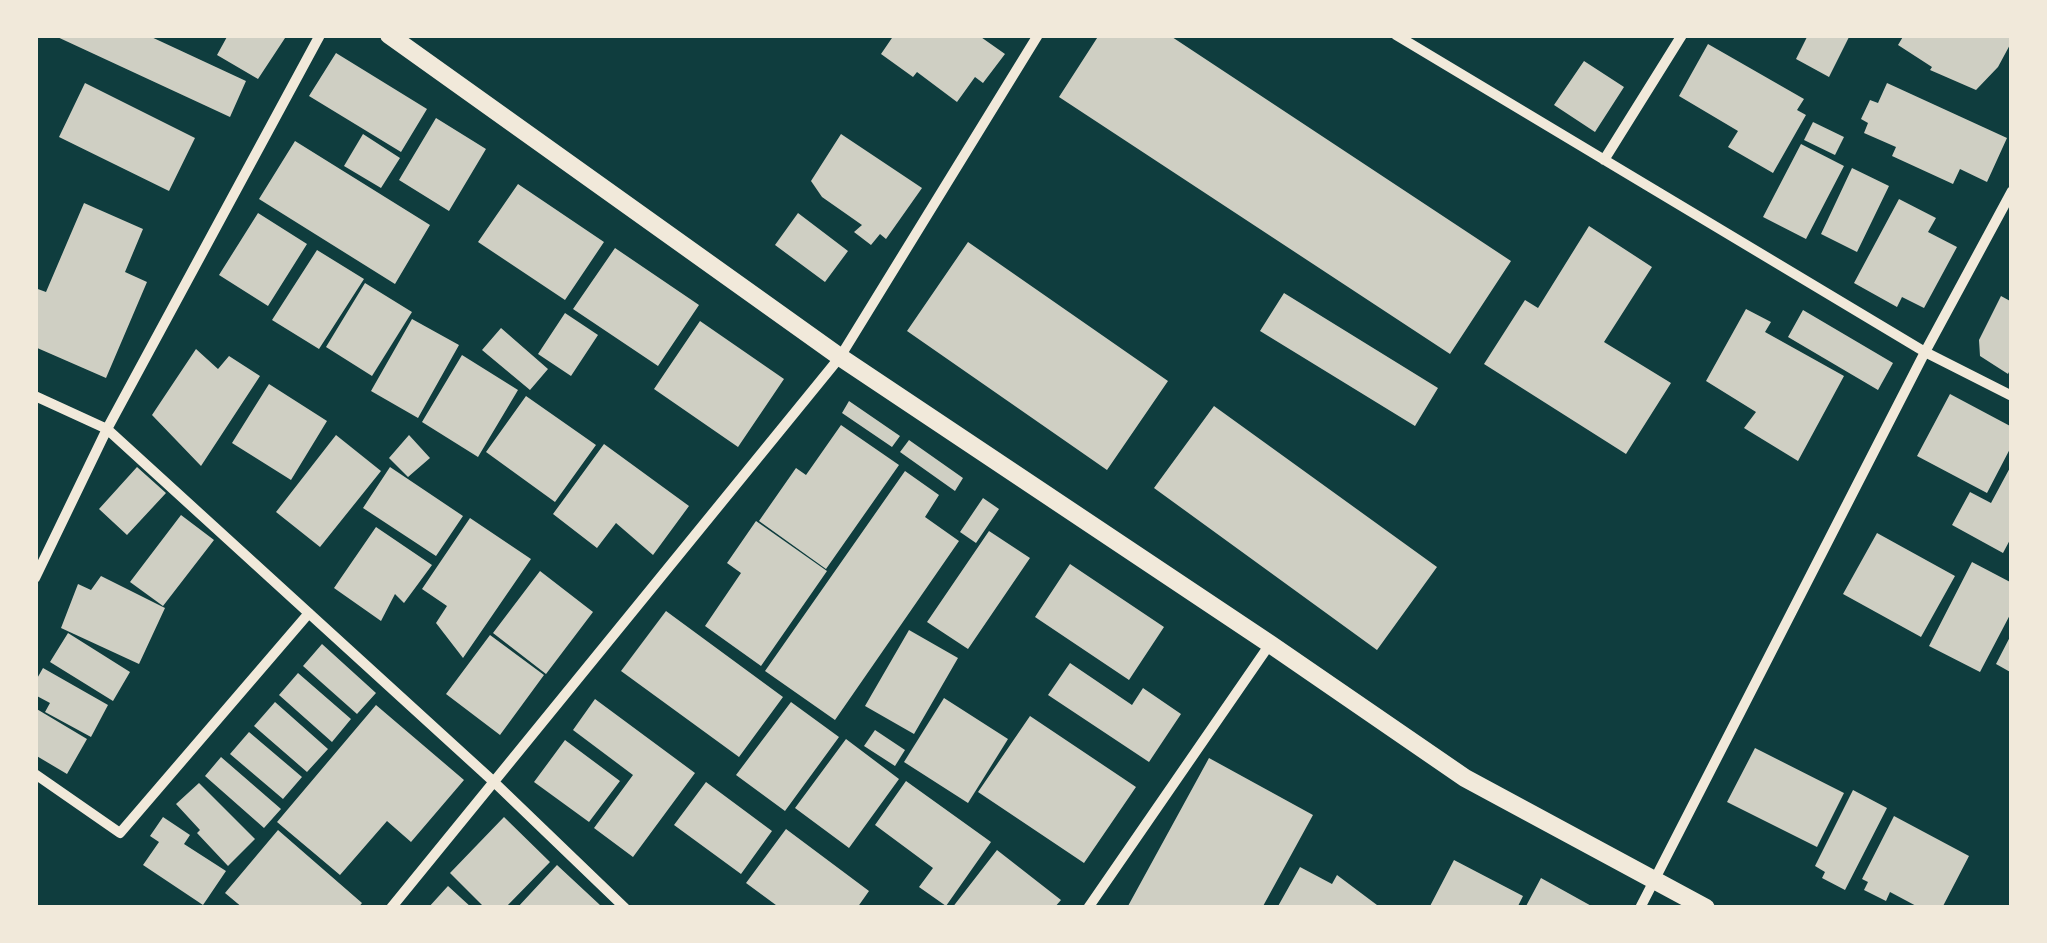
<!DOCTYPE html>
<html>
<head>
<meta charset="utf-8">
<style>
  body { margin:0 }
  #map { position:relative; width:2047px; height:943px; overflow:hidden; background:#0f3d3e; font-family:Signika,sans-serif }
  canvas { display:block }
  .frame { position:absolute; inset:0; border:38px solid #f1e9da; pointer-events:none }
</style>
</head>
<body>
<div id="map">
<canvas width="2047" height="943"></canvas>
<div class="frame"></div>
</div>
<script>
const context = document.querySelector('canvas').getContext('2d');
context.lineJoin = 'round';
function fillPath(path, color) {
  context.fillStyle = color;
  context.fill(path, 'evenodd');
}
function toPath(rows) {
  const path = new Path2D();
  for (const r of rows) {
    path.moveTo(r[0], r[1]);
    for (let i = 2; i < r.length; i += 2) path.lineTo(r[i], r[i + 1]);
  }
  return path;
}
function strokePath(path, color, width, dash) {
  context.strokeStyle = color;
  context.lineWidth = width;
  context.lineCap = dash ? 'butt' : 'round';
  context.setLineDash(dash || []);
  context.stroke(path);
}
fillPath(toPath([
  [53,35,147,35,246,81,230,117],
  [228,35,287,35,258,79,217,55],
  [894,35,978,35,1005,54,983,83,975,77,957,102,917,72,913,77,881,54],
  [1099,35,1169,35,1511,261,1450,354,1059,97],
  [1808,35,1850,35,1829,77,1796,59],
  [1904,35,2012,35,2012,41,1998,67,1976,90,1930,70,1932,67,1898,45],
  [1708,44,1804,99,1797,110,1806,115,1773,173,1728,147,1738,131,1679,96],
  [336,53,427,109,401,152,309,96],
  [1584,61,1624,87,1595,132,1554,105],
  [85,83,195,138,169,191,59,137],
  [1887,83,2007,138,1987,182,1960,169,1953,184,1892,156,1896,147,1864,133,1868,123,1861,119,1870,100,1878,103],
  [436,118,486,149,449,211,399,180],
  [1813,122,1844,137,1835,155,1804,140],
  [363,134,400,158,381,188,344,166],
  [841,134,922,188,886,239,880,234,871,245,854,232,862,225,822,197,811,181],
  [295,141,430,225,395,284,259,199],
  [1801,144,1844,166,1806,239,1763,217],
  [1852,168,1889,186,1857,252,1821,234],
  [518,184,604,242,565,300,478,242],
  [1899,199,1936,218,1928,232,1957,247,1924,308,1902,297,1897,307,1854,283],
  [84,203,143,229,125,272,147,282,106,378,35,347,35,288,46,292],
  [258,213,307,244,268,306,219,275],
  [798,213,848,251,825,282,775,245],
  [1589,226,1652,267,1604,342,1671,383,1626,454,1484,364,1525,300,1538,308],
  [968,242,1168,381,1107,470,907,331],
  [615,248,699,305,658,366,573,309],
  [317,250,364,279,319,349,272,320],
  [365,283,412,312,372,376,326,347],
  [1284,293,1438,388,1415,426,1260,331],
  [2001,296,2012,302,2012,366,2008,374,1980,356,1979,340],
  [1746,309,1771,322,1765,332,1844,376,1798,461,1744,428,1756,412,1706,381],
  [1803,310,1893,363,1878,390,1788,337],
  [565,313,598,335,571,376,538,354],
  [412,319,459,345,418,418,371,391],
  [700,321,784,379,738,447,654,389],
  [501,328,548,369,530,390,482,350],
  [196,349,218,369,229,356,260,376,201,466,152,415],
  [462,355,518,390,478,457,422,422],
  [269,384,327,421,291,480,232,443],
  [1950,394,2012,427,2012,445,1987,493,1917,456],
  [526,396,596,445,555,502,486,452],
  [849,401,900,436,892,447,842,413],
  [1214,406,1437,567,1377,650,1154,488],
  [841,425,899,465,826,569,759,521,796,468,806,475],
  [336,435,381,471,320,547,276,512],
  [409,435,430,458,408,477,389,458],
  [909,440,963,478,955,491,900,452],
  [604,444,689,506,653,555,616,523,597,548,553,514],
  [2012,464,2012,536,2003,553,1952,525,1970,492,1991,503],
  [137,467,166,493,127,535,99,509],
  [390,467,463,516,436,556,363,508],
  [905,471,939,495,925,517,959,541,835,720,765,671],
  [983,498,999,509,976,543,960,532],
  [181,515,214,540,163,606,130,582],
  [470,518,531,559,463,658,436,623,447,606,422,589],
  [756,521,827,571,761,666,705,626,741,573,727,563],
  [376,527,432,565,404,603,395,594,381,621,334,588],
  [989,531,1030,558,968,649,927,622],
  [1877,533,1955,576,1921,637,1843,594],
  [1972,562,2012,583,2012,611,1980,672,1929,646],
  [1070,564,1164,627,1129,680,1035,617],
  [540,571,593,612,546,674,493,633],
  [101,576,165,608,139,664,61,628,78,584,91,590],
  [666,611,783,697,739,757,621,671],
  [909,630,958,658,914,734,865,706],
  [68,633,130,672,113,701,50,662],
  [2012,633,2012,673,1996,664],
  [490,635,544,675,500,735,446,694],
  [322,644,376,693,357,714,303,666],
  [1070,663,1132,705,1143,688,1181,714,1149,762,1048,695],
  [43,668,108,705,91,737,45,712,50,703,35,695,35,682],
  [298,673,351,719,332,742,279,695],
  [944,698,1008,739,968,803,904,762],
  [595,699,695,773,633,857,594,828,633,775,573,730],
  [275,702,328,749,307,772,254,726],
  [791,702,839,737,785,811,736,775],
  [376,705,464,780,411,842,387,821,340,875,277,822],
  [35,708,87,739,67,774,35,755],
  [1030,716,1136,787,1084,863,978,792],
  [875,730,905,750,895,766,864,746],
  [249,732,302,777,283,799,230,754],
  [846,739,899,779,849,848,795,808],
  [565,740,620,781,589,822,534,782],
  [1755,748,1844,793,1817,847,1727,802],
  [221,757,281,809,264,828,205,776],
  [1209,758,1313,815,1262,908,1131,908,1128,906],
  [906,781,991,842,946,906,919,887,933,868,875,825],
  [706,782,772,831,741,874,674,825],
  [199,783,255,839,228,866,197,833,200,830,176,804],
  [1853,790,1887,808,1845,890,1822,878,1825,872,1815,866],
  [1894,816,1969,856,1942,908,1920,908,1890,892,1886,901,1864,890,1868,882,1862,879],
  [163,817,190,835,184,844,226,871,203,905,143,865,159,842,150,836],
  [504,817,550,862,505,908,485,908,450,873],
  [786,829,869,891,857,908,780,908,746,883],
  [278,830,362,903,358,908,243,908,225,893],
  [997,850,1061,900,1054,908,952,908],
  [1454,860,1523,896,1517,908,1429,908],
  [557,865,600,905,597,908,517,908],
  [1300,867,1332,884,1337,875,1381,908,1277,908],
  [1541,878,1595,908,1525,908],
  [448,886,472,908,428,908]
]), '#cfcfc3');
strokePath(toPath([
  [1396,35,1925,352,2012,396],
  [1604,160,1682,35],
  [35,396,107,429,494,782,625,908],
  [35,578,107,429,320,35],
  [35,774,120,833,309,613],
  [391,908,840,357,1038,35],
  [1088,908,1270,644],
  [1640,908,1925,352,2012,191]
]), '#f1e9da', 10);
strokePath(toPath([
  [389,35,840,357,1270,644,1465,778,1706,908]
]), '#f1e9da', 18);
</script>
</body>
</html>
